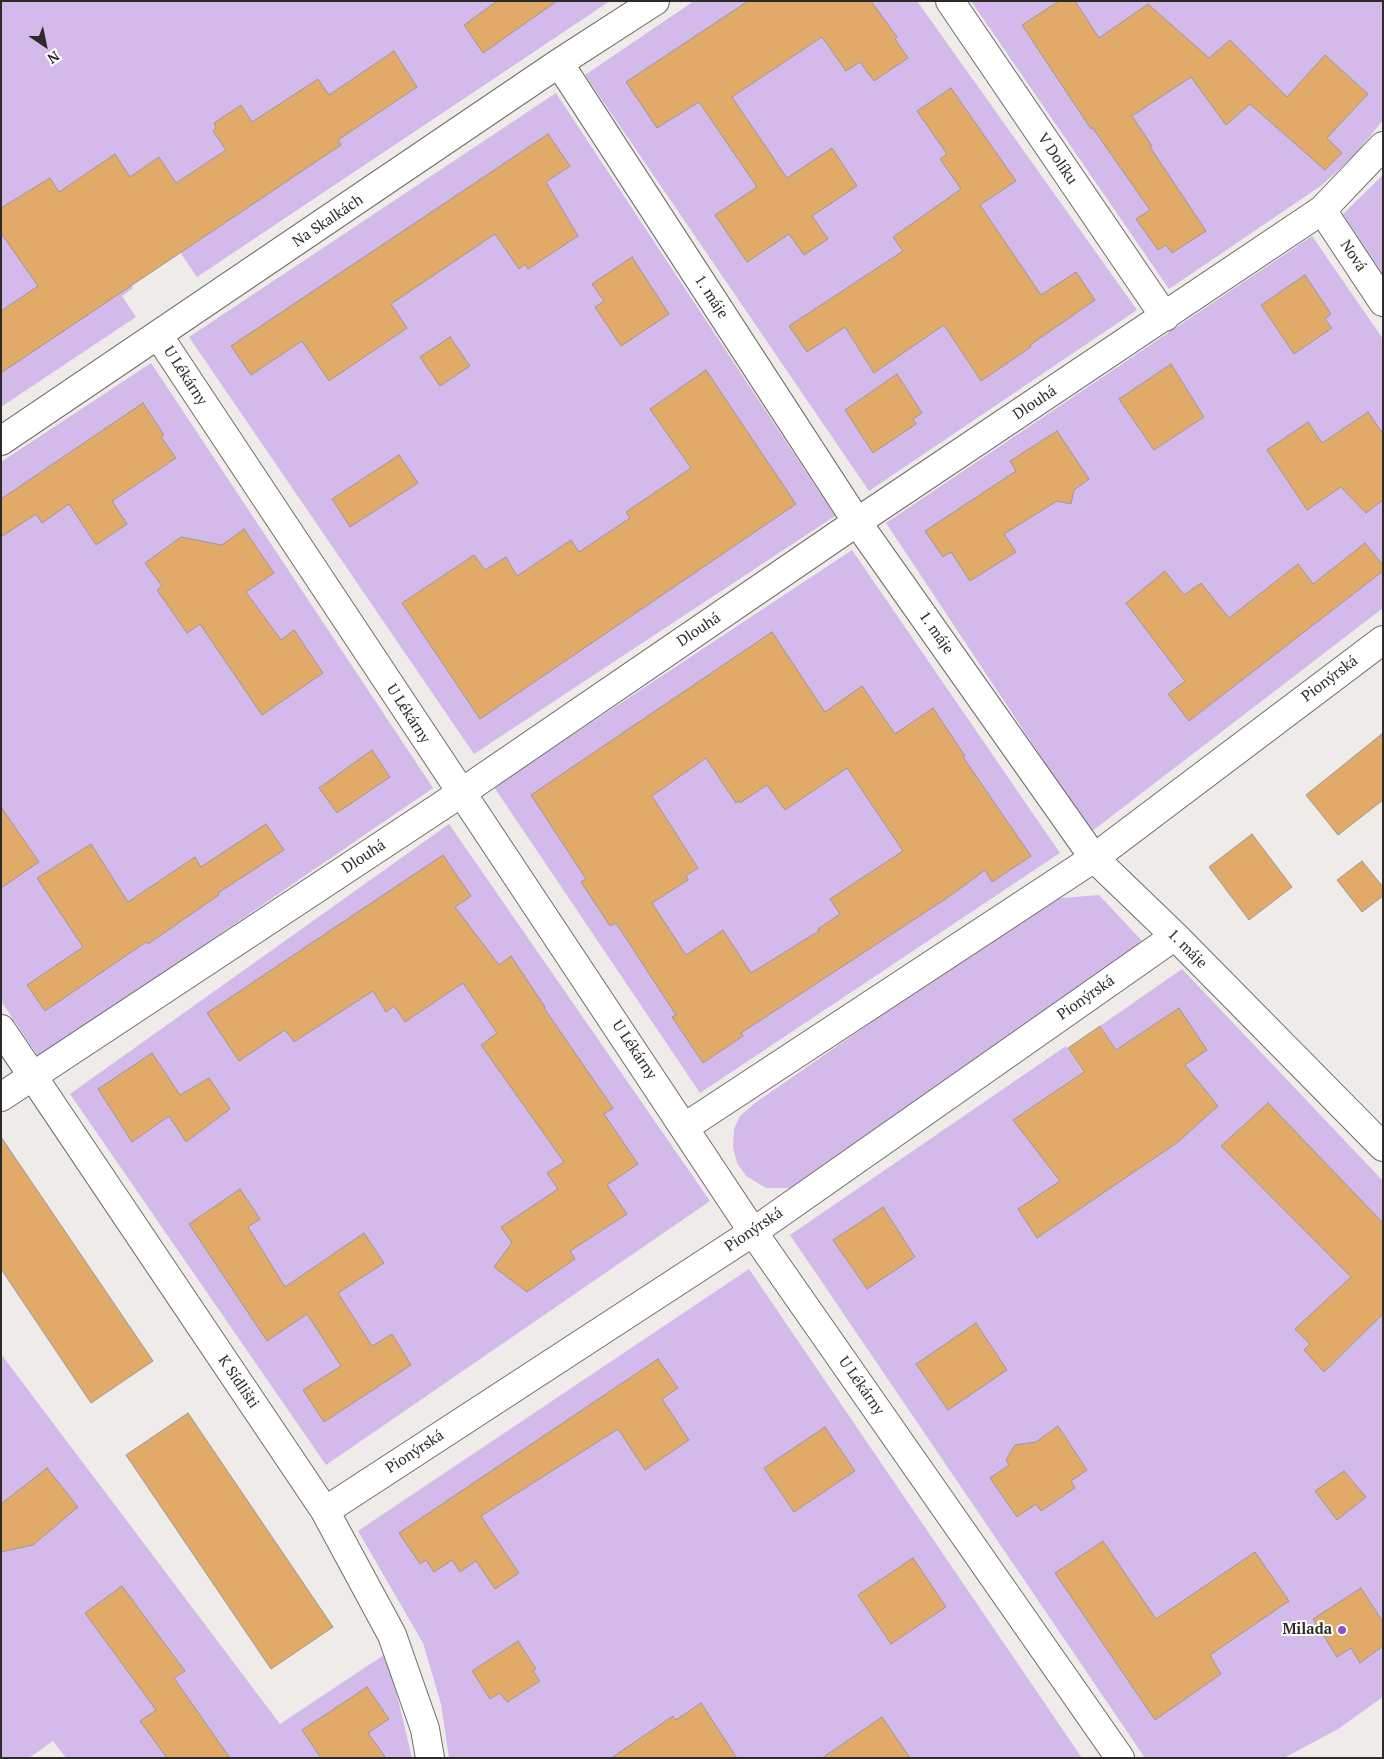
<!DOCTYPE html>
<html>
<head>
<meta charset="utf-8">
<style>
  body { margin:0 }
  #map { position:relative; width:1384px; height:1759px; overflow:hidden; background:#eeebe8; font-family:"PT Serif",serif }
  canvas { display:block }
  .frame { position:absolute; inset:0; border:2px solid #2c2b29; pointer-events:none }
  .north { position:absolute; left:20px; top:20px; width:50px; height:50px; -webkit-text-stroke:4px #fff; paint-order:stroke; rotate:146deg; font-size:14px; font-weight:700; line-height:20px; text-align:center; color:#2c2b29 }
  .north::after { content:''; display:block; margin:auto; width:18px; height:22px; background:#2c2b29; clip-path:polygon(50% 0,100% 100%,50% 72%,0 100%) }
</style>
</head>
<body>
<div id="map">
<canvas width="1384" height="1759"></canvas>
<div class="frame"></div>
<div class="north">N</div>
</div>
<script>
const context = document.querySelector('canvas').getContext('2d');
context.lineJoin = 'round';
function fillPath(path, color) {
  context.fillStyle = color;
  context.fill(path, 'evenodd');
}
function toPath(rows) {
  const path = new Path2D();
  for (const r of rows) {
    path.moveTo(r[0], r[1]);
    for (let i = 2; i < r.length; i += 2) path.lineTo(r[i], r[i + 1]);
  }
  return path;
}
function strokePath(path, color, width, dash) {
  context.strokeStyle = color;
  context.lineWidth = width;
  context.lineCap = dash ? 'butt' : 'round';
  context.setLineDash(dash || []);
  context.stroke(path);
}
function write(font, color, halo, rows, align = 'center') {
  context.font = font + ' "PT Serif",serif';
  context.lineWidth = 4;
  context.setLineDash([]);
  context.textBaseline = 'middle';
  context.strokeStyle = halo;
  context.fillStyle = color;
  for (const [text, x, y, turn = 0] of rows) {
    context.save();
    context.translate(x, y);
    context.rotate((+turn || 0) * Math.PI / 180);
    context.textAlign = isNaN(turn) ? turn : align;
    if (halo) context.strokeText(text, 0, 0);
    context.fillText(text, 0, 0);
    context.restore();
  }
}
fillPath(toPath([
  [1,1,610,1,197,277,114,156,108,252,133,288,122,296,136,317,1,407],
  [694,1,917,1,1137,310,869,491,585,75],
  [971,1,1383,1,1383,120,1355,155,1322,185,1169,289],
  [556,93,835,516,474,754,189,337],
  [1383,175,1383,274,1343,214],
  [1312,236,1383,339,1383,608,1091,832,886,523],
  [151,363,433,788,39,1058,1,1001,1,462],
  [852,550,1060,853,700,1093,494,787],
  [449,824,710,1201,326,1465,70,1094],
  [1099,895,1144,943,799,1188,766,1188,746,1176,737,1163,733,1147,734,1129,740,1116,755,1103,1049,899],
  [1182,969,1383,1181,1383,1697,1338,1729,1284,1758,1145,1758,790,1235,1066,1046,1099,1097,1131,1072,1100,1026],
  [749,1269,1082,1758,449,1758,441,1704,423,1643,358,1531],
  [1,1354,280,1724,387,1653,412,1758,66,1758,53,1741,29,1758,1,1758]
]), '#d4baeb');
const building = toPath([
  [497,1,557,1,483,53,464,25,497,1],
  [748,1,871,1,897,37,895,39,908,58,874,81,860,62,846,71,822,37,732,97,787,178,832,148,857,186,812,216,828,239,804,255,789,234,747,262,715,215,757,187,699,102,657,128,626,82,748,1],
  [1059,1,1075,1,1099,38,1148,4,1209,58,1230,40,1287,97,1325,55,1368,94,1327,138,1342,153,1325,170,1250,104,1226,125,1191,77,1132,116,1152,146,1150,147,1206,231,1172,253,1166,245,1158,250,1136,219,1150,210,1092,127,1091,129,1022,25,1059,1],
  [394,51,417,87,338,140,341,145,1,373,1,311,38,286,1,233,1,208,50,178,59,192,115,154,130,177,159,157,176,183,226,150,213,131,216,128,214,123,241,105,252,122,318,79,329,95,394,51],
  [951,88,1016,181,980,205,1041,295,1076,272,1095,300,1030,345,1031,347,981,381,944,325,874,373,845,327,807,352,789,326,903,251,893,237,961,189,940,159,947,154,917,111,951,88],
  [548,134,570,166,546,182,578,236,528,269,525,264,519,269,495,234,391,304,407,328,329,381,302,341,251,375,231,346,548,134],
  [632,257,669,314,621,346,595,307,604,301,592,284,632,257],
  [1305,275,1331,314,1325,319,1332,328,1294,354,1261,305,1305,275],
  [450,337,470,366,440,386,420,357,450,337],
  [1171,364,1204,417,1154,450,1119,399,1171,364],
  [706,370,796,504,480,719,402,603,474,555,485,570,506,557,517,576,571,540,579,552,630,518,626,512,691,468,650,409,706,370],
  [897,374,922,413,913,419,916,424,873,453,845,410,897,374],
  [143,403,164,435,161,437,176,458,112,501,127,524,96,545,69,504,42,523,36,514,1,537,1,499,143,403],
  [1368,412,1383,434,1383,500,1366,513,1341,487,1307,510,1267,450,1308,422,1322,443,1368,412],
  [1057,431,1089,479,1074,490,1071,504,1057,501,1004,534,1016,552,970,581,951,552,943,557,925,531,1016,471,1010,461,1057,431],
  [399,455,418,483,350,527,332,499,399,455],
  [244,529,274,573,246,592,281,640,294,630,323,673,262,715,200,624,187,633,157,590,162,586,145,563,181,537,222,545,244,529],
  [1365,543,1383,565,1383,571,1189,721,1168,694,1185,681,1126,603,1165,571,1184,595,1201,583,1229,618,1298,564,1313,584,1365,543],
  [772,632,825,712,862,686,895,734,933,708,965,756,963,757,1031,856,992,882,985,870,950,896,741,1033,743,1036,703,1063,672,1017,676,1015,616,923,610,926,581,882,586,879,531,795,772,632],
  [706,758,736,803,739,801,740,803,767,785,785,810,847,768,903,851,830,899,840,914,818,929,819,931,751,973,723,930,686,955,652,903,688,880,686,876,698,868,652,796,706,758],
  [1383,733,1383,800,1338,835,1306,795,1383,733],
  [372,750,390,777,337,813,319,788,372,750],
  [1,807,39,862,1,888,1,807],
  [266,824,284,850,218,893,219,895,148,944,146,942,45,1011,27,985,83,947,37,878,91,844,128,902,195,857,201,867,266,824],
  [1252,834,1292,887,1249,920,1209,867,1252,834],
  [443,855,471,896,455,907,499,965,511,956,545,1007,544,1008,613,1108,604,1114,638,1164,607,1185,627,1214,570,1251,575,1259,527,1292,494,1267,512,1243,501,1227,558,1189,547,1173,564,1162,481,1045,497,1033,463,983,405,1022,394,1006,386,1012,373,991,294,1042,285,1030,239,1061,207,1013,443,855],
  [1362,861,1383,887,1383,896,1362,912,1337,880,1362,861],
  [1179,1008,1207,1050,1185,1065,1218,1106,1178,1142,1037,1238,1018,1209,1060,1181,1013,1120,1084,1072,1068,1048,1100,1026,1116,1050,1179,1008],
  [152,1053,180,1095,209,1078,230,1109,186,1142,169,1116,132,1142,98,1089,152,1053],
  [1268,1103,1383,1223,1383,1314,1324,1372,1304,1350,1310,1344,1295,1329,1351,1277,1221,1146,1268,1103],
  [1,1137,153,1361,91,1403,1,1269,1,1137],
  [240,1189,260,1219,248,1227,285,1287,364,1233,384,1263,338,1293,372,1346,392,1334,411,1365,324,1422,303,1390,341,1366,307,1314,267,1341,189,1224,240,1189],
  [883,1207,915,1257,867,1289,833,1240,883,1207],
  [976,1323,1007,1370,948,1410,916,1364,976,1323],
  [658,1359,678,1388,662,1399,689,1440,645,1470,618,1429,481,1516,519,1573,495,1589,476,1561,460,1572,452,1560,434,1572,426,1560,420,1564,399,1533,658,1359],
  [188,1413,333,1627,271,1669,126,1455,188,1413],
  [1058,1426,1087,1470,1071,1481,1075,1488,1041,1511,1036,1504,1017,1517,990,1478,1009,1465,1006,1460,1015,1445,1036,1442,1058,1426],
  [825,1427,855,1471,794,1512,764,1468,825,1427],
  [47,1468,78,1507,33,1545,1,1552,1,1504,47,1468],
  [1344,1471,1366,1497,1337,1520,1315,1491,1344,1471],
  [1103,1541,1156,1619,1255,1552,1289,1601,1210,1655,1221,1674,1155,1720,1055,1573,1103,1541],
  [913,1558,946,1607,891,1644,858,1595,913,1558],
  [122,1586,185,1671,174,1678,230,1758,167,1758,140,1721,156,1710,85,1613,122,1586],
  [1361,1588,1383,1622,1383,1646,1360,1663,1351,1648,1337,1657,1313,1619,1361,1588],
  [518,1641,536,1669,533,1671,540,1681,507,1702,500,1693,490,1699,472,1671,518,1641],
  [367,1687,389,1719,368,1733,386,1758,321,1758,302,1730,367,1687],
  [701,1703,737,1758,611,1758,673,1716,676,1720,701,1703],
  [882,1717,910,1758,822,1758,882,1717]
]);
fillPath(building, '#e1aa68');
strokePath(building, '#9c9997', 1);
const street = toPath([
  [950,1,1165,317],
  [559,63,857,522,1094,858,1175,936,1383,1147],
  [1322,210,1383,302],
  [158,335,753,1232,1120,1758],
  [1,441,559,63,655,1],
  [1,1029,325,1511,392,1635,425,1729,430,1758],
  [1,1097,461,793,857,522,1322,210,1383,146],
  [685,1127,1094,858,1383,640],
  [325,1511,753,1232,1175,936]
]);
strokePath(street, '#6f6d6a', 30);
strokePath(street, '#fff', 28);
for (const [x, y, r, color] of [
  [1342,1630,5,"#924fc3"]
]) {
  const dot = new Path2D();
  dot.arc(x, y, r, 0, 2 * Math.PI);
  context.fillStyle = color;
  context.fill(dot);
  strokePath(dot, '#fff', 2);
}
write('15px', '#2c2b29', '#fff', [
  ["V Dolíku",1057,159,56],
  ["Na Skalkách",328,221,-34],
  ["Nová",1353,256,56],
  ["1. máje",711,297,57],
  ["U Lékárny",185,376,57],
  ["Dlouhá",1035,403,-34],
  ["Dlouhá",699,630,-34],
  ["1. máje",936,633,55],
  ["Pionýrská",1330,679,-37],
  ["U Lékárny",408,714,57],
  ["Dlouhá",364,857,-33],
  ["1. máje",1187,949,45],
  ["Pionýrská",1086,998,-35],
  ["U Lékárny",634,1050,56],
  ["Pionýrská",754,1230,-34],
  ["K Sídlišti",238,1382,56],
  ["U Lékárny",861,1386,55],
  ["Pionýrská",415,1452,-33]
]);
write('bold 15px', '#2c2b29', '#fff', [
  ["Milada",1332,1630]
], 'right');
</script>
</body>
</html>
